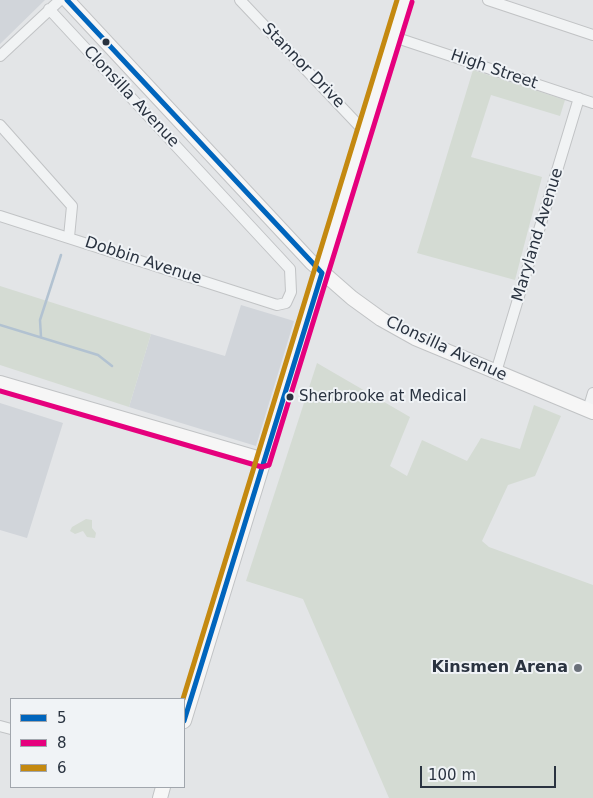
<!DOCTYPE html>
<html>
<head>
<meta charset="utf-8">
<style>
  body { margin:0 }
  #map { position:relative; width:593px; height:798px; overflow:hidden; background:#e3e5e7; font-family:"DejaVu Sans",sans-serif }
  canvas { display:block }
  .legend { position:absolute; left:10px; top:698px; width:175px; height:90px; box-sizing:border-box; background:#f0f3f6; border:1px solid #a1a6ad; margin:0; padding:6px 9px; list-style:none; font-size:15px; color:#2a3340 }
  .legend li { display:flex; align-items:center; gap:10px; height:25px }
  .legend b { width:25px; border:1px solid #a1a6ad }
  .scale { position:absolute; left:420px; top:766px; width:136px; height:22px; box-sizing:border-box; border:2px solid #2a3340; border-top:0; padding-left:6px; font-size:15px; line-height:18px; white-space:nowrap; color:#2a3340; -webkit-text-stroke:4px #f0f3f6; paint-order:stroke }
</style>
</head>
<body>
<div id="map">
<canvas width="593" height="798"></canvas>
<ul class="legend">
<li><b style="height:6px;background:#0065bd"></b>5</li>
<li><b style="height:6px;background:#e5007d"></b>8</li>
<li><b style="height:6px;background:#c48910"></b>6</li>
</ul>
<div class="scale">100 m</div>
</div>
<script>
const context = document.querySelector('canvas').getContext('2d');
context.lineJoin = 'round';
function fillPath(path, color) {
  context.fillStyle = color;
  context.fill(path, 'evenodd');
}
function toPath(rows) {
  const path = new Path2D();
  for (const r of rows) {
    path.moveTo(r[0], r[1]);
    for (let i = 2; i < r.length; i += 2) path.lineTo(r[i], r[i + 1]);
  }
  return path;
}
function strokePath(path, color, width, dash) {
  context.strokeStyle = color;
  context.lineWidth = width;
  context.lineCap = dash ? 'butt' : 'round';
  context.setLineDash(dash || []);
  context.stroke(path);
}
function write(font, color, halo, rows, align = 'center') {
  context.font = font + ' "DejaVu Sans",sans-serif';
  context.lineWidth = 4;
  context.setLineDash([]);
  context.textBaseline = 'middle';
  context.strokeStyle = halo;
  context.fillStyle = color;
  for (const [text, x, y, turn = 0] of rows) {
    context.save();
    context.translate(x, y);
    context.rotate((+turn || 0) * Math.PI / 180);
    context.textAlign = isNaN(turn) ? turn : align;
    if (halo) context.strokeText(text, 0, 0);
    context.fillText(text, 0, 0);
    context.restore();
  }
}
fillPath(toPath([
  [0,0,45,0,0,44],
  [241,305,294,321,256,446,129,407,151,334,225,356],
  [0,403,63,423,27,538,0,530]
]), '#d1d5da');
fillPath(toPath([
  [473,70,565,100,560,116,491,95,471,157,542,177,515,280,417,253],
  [0,286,151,334,129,407,0,365],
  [317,363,410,417,390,466,407,476,422,440,467,461,481,438,520,449,534,405,561,416,535,476,508,485,482,541,489,547,593,585,593,798,389,798,303,599,246,581],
  [86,519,92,520,92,528,96,533,95,538,87,537,83,531,75,534,70,531,72,527]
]), '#d4dbd3');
strokePath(toPath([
  [0,325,98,355,112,366],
  [41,337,40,320,61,255]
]), '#b2c2d1', 2.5);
const minor = toPath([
  [240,0,365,132],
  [488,0,593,35],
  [394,37,593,103],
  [0,56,60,0],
  [0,125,72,206,69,237],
  [0,216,277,305,286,303,291,292,290,269,49,9],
  [496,372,579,98],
  [588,410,593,393],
  [0,726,11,729]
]);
const secondary = toPath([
  [67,0,312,263,352,298,381,319,415,338,593,412],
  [0,383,264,460],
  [184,721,405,0],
  [160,798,163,787]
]);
strokePath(minor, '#c1c3c5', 12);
strokePath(secondary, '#c1c3c5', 16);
strokePath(minor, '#f1f3f4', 10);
strokePath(secondary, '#f6f6f6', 14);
strokePath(toPath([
  [67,0,322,273,184,721]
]), '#0065bd', 5);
strokePath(toPath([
  [0,391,262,467,269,465,412,2]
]), '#e5007d', 5);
strokePath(toPath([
  [183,699,397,0]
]), '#c48910', 5);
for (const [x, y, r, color] of [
  [106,42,4.5,"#2a3340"],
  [290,397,4.5,"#2a3340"],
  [578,668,5,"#6b717a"]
]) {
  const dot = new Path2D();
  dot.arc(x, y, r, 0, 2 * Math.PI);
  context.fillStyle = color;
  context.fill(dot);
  strokePath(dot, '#f0f3f6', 2);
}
write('15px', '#2a3340', '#f0f3f6', [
  ["Sherbrooke at Medical",299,397]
], 'left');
write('16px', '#2a3340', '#f0f3f6', [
  ["Stannor Drive",303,66,46],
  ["High Street",494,70,19],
  ["Clonsilla Avenue",131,97,47],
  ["Maryland Avenue",538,235,-73],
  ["Dobbin Avenue",143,261,18],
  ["Clonsilla Avenue",446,349,25]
]);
write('bold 16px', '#2a3340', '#f0f3f6', [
  ["Kinsmen Arena",568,668]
], 'right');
</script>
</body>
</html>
